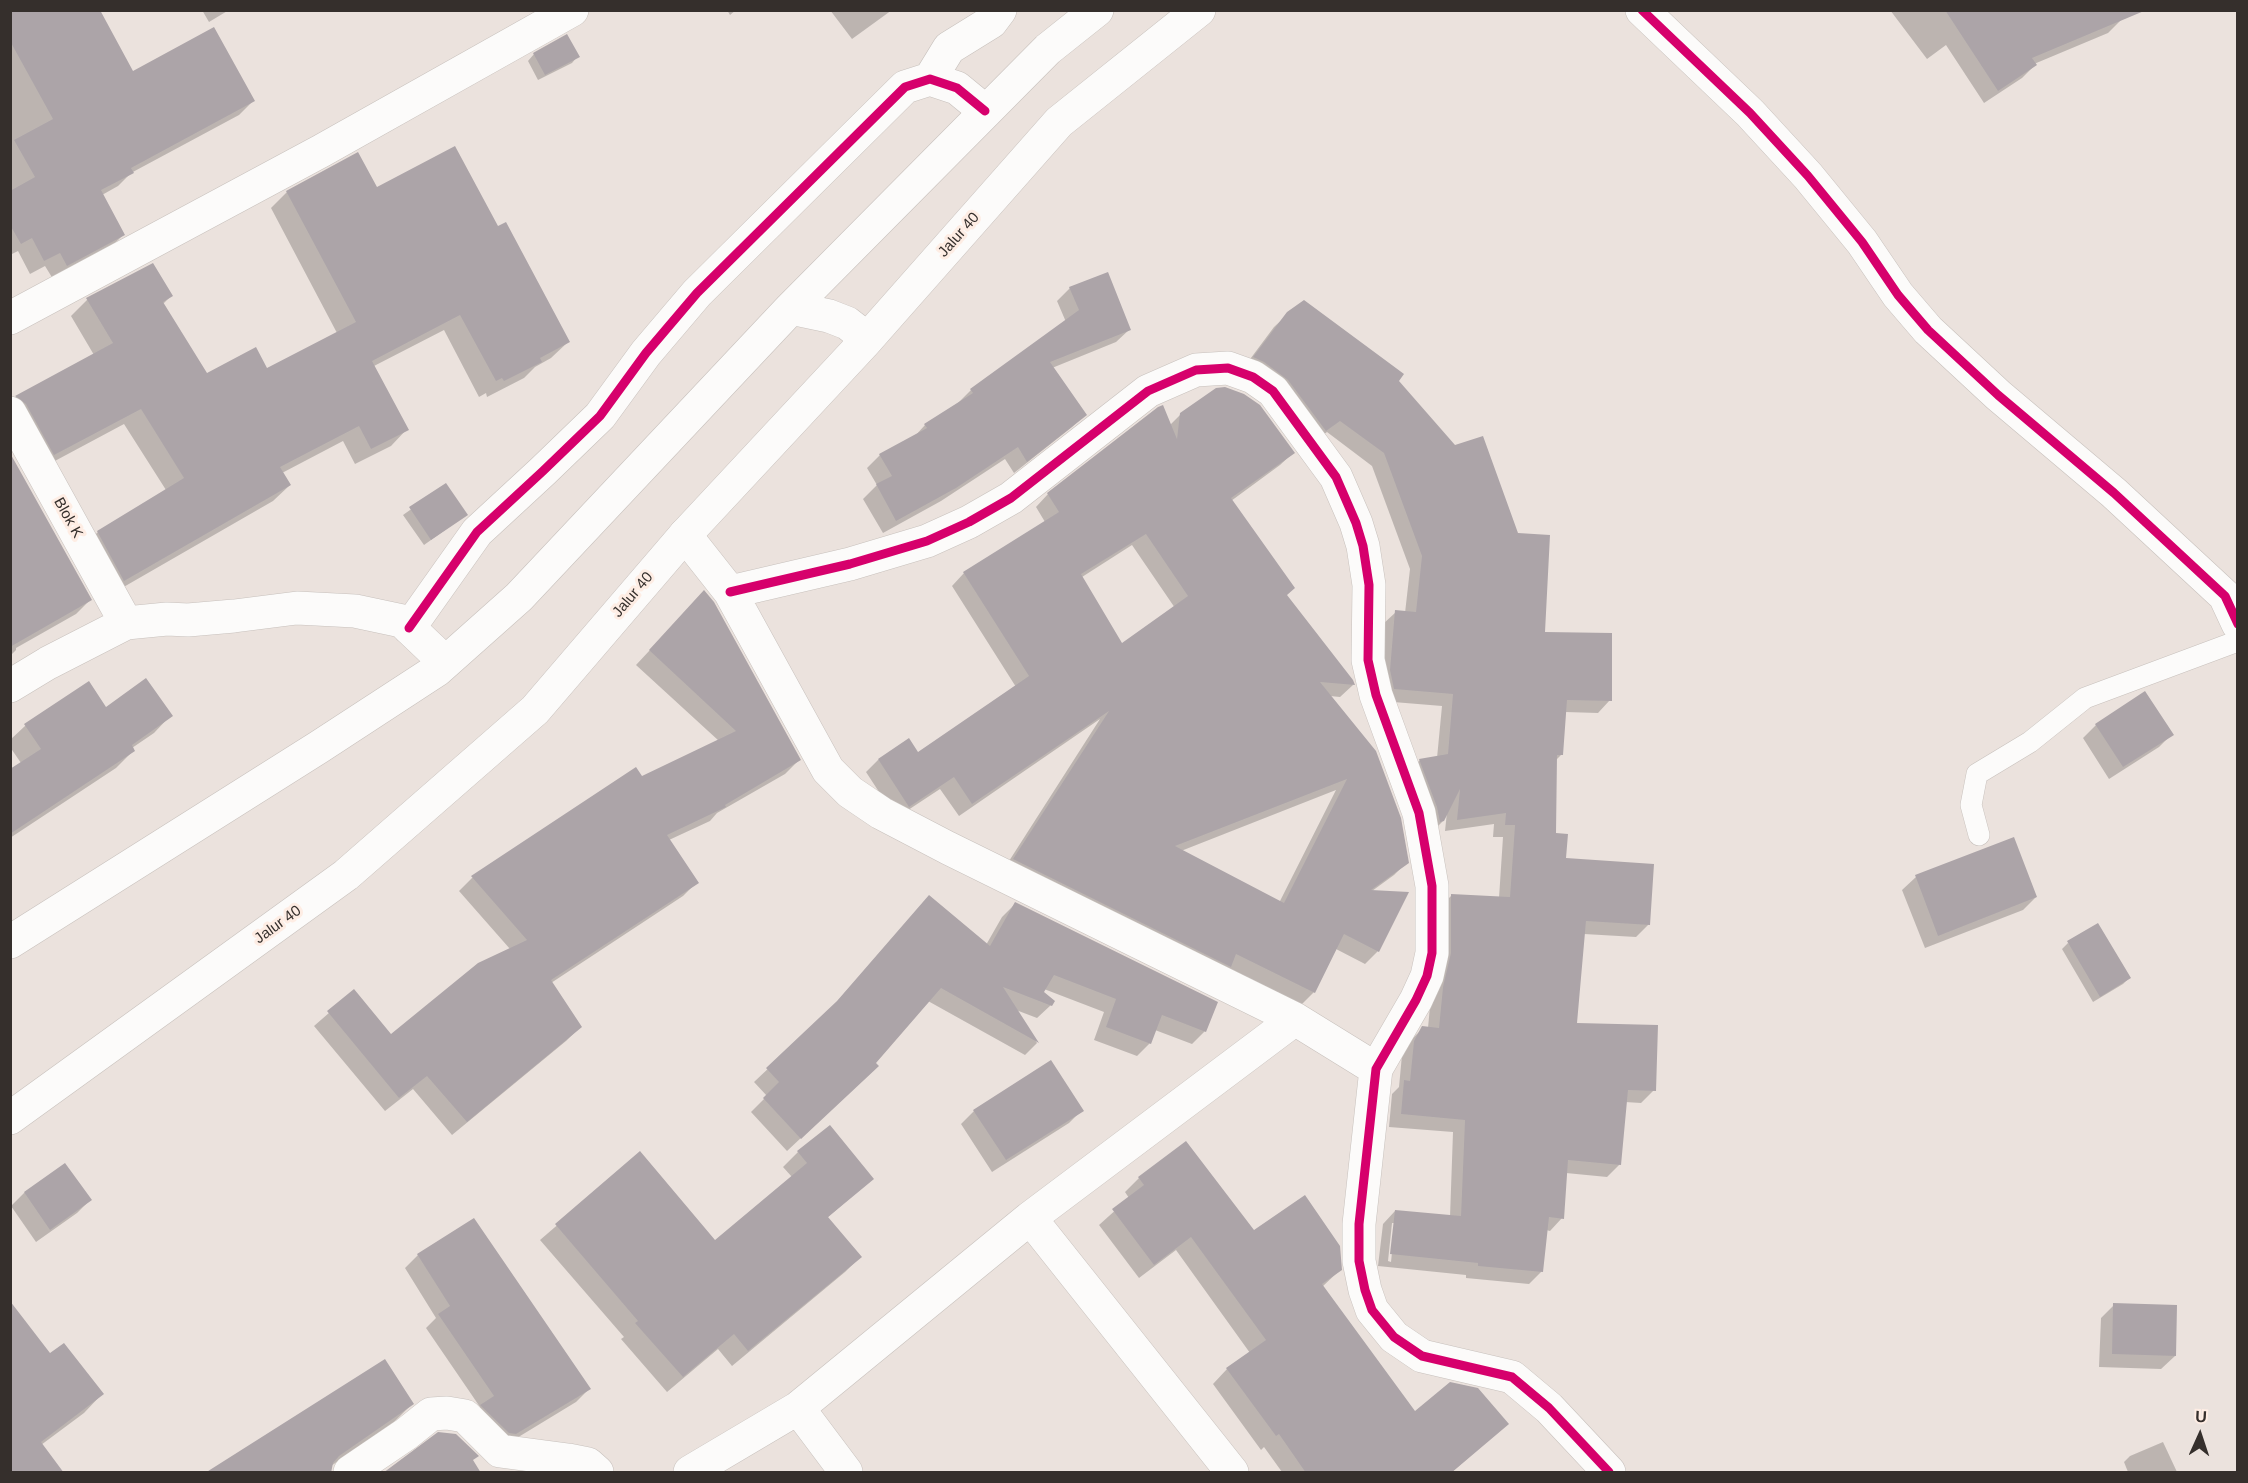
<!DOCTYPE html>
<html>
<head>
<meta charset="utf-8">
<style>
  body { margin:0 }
  #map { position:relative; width:2248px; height:1483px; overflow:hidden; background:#ebe2dd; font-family:Arial,sans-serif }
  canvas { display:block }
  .frame { position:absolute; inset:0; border:12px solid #352f2c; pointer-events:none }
  .north { position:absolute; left:2170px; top:1405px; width:60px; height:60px; -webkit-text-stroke:4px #feede4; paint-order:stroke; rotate:3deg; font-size:16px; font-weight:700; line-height:24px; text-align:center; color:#352f2c }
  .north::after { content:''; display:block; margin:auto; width:21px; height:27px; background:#352f2c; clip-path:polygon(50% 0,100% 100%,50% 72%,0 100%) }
</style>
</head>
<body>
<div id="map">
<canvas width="2248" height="1483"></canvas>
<div class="frame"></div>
<div class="north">U</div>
</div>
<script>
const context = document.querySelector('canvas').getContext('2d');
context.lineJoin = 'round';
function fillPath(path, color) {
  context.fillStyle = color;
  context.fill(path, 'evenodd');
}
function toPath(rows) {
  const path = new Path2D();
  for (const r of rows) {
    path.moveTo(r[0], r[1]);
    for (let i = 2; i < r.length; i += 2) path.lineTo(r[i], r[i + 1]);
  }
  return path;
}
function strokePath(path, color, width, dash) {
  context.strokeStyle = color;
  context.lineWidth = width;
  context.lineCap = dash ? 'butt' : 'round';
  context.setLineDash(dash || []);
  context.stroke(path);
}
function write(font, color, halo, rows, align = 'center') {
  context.font = font + ' Arial,sans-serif';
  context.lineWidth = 6;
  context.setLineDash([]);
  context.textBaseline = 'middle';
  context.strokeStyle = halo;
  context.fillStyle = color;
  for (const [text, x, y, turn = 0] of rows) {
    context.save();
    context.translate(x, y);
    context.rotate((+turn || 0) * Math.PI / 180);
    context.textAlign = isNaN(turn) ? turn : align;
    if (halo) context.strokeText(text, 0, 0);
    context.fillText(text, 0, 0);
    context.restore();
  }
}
fillPath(toPath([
  [10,10,132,73,253,101,239,115,131,173,118,186,102,195,124,234,110,248,53,279,45,266,30,274,18,251,10,255],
  [202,10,229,10,209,22],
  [727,10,736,10,730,15],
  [830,10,892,10,852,39],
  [1890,10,1996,10,2121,20,2108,33,2034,64,2035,65,2022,78,1984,103,1946,45,1927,59],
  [534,54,578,56,572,63,538,80,528,61],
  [376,189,497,228,568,342,551,358,535,367,524,378,487,397,486,393,479,397,444,330,374,366,407,429,391,446,355,464,343,441,282,473,290,485,273,501,108,596,81,548,98,532,166,490,124,424,38,470,10,402,16,397,94,355,71,316,87,300,171,296,163,304,207,375,267,370,337,333,271,208,287,192],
  [1070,288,1130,329,1116,342,1052,368,1085,414,1072,427,1014,473,1005,459,941,501,883,533,863,499,877,485,867,468,880,455,914,437,925,425,958,403,971,390,1066,322,1057,301],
  [1288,314,1397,381,1543,634,1610,700,1598,713,1565,712,1561,755,1556,760,1554,835,1565,859,1649,924,1636,937,1584,934,1576,1024,1654,1090,1641,1103,1625,1102,1620,1164,1607,1177,1566,1173,1562,1218,1550,1231,1546,1230,1542,1271,1529,1284,1466,1278,1466,1275,1378,1266,1383,1224,1395,1211,1450,1217,1453,1132,1389,1127,1392,1094,1399,1087,1402,1055,1410,1041,1423,1028,1428,1028,1439,908,1451,896,1499,898,1503,837,1493,837,1494,824,1445,831,1447,812,1443,821,1430,834,1407,773,1420,760,1437,758,1442,706,1381,701,1383,624,1396,612,1405,613,1410,569,1372,466,1327,432,1312,443,1242,370,1274,327],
  [1392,1223,1395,1223,1391,1262,1388,1261],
  [1181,414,1293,453,1280,465,1231,501,1286,596,1353,685,1340,697,1330,696,1407,862,1394,875,1372,891,1378,951,1365,964,1336,949,1314,992,1301,1005,1002,872,1100,719,959,816,940,789,896,818,866,772,878,760,918,755,1016,687,952,586,964,573,1045,522,1036,507,1048,494,1169,426],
  [1132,545,1175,608,1122,645,1082,577],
  [1336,790,1279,903,1181,851],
  [10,456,90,600,76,614,16,648,16,650,10,656],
  [445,485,466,515,424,545,403,515],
  [691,606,799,760,785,774,717,813,710,821,669,840,697,882,683,896,551,983,580,1027,566,1041,452,1135,413,1089,385,1111,314,1026,353,992,391,1036,510,949,459,891,472,878,641,778,719,741,636,665],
  [106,709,171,715,154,733,132,748,134,750,116,768,10,838,10,770,21,763,10,747,10,740,25,726],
  [2096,725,2172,734,2159,747,2109,779,2083,738],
  [2013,839,2036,897,2023,910,1925,948,1902,890,1916,877],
  [929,897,986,945,1002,917,1015,904,1205,1031,1192,1044,1155,1030,1150,1043,1137,1056,1094,1040,1104,1012,1044,989,1043,992,1051,1005,1037,1018,1016,1010,1037,1043,1025,1055,928,1001,874,1063,864,1079,787,1151,751,1112,767,1096,754,1082,828,1012],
  [2068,943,2129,978,2123,984,2093,1002,2062,949],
  [1082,1110,1069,1123,992,1172,961,1124,974,1111],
  [798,1152,872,1179,827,1218,860,1257,845,1272,732,1366,718,1349,667,1392,621,1339,624,1337,540,1240,640,1154,715,1242,792,1177,783,1167],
  [65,1165,90,1200,77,1213,36,1242,11,1206,24,1193],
  [1139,1178,1340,1270,1322,1287,1415,1413,1507,1424,1452,1472,1282,1472,1264,1447,1261,1450,1213,1384,1227,1369,1250,1353,1176,1250,1139,1278,1099,1225,1129,1198,1125,1192],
  [418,1255,589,1389,576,1402,502,1447,468,1419,480,1407,426,1328,436,1318,405,1268],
  [2114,1305,2175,1356,2161,1369,2099,1367,2101,1318],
  [50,1355,102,1394,84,1413,41,1445,10,1472],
  [412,1404,394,1422,331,1466,208,1472],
  [2163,1442,2177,1472,2128,1472,2124,1462,2130,1456]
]), '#0003');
fillPath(toPath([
  [10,10,100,10,133,71,214,27,255,101,131,168,134,173,101,190,125,235,67,266,60,253,44,261,32,238,21,244,10,225,10,191,35,177,14,140,53,119,10,41],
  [1945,10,2144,10,2144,11,2032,58,2037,65,1998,91],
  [567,34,580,57,545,75,533,53],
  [455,146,498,226,506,222,570,342,540,358,542,362,504,381,502,378,496,381,460,315,372,361,409,430,371,449,359,426,280,467,291,485,124,581,97,531,184,478,141,409,54,455,26,404,15,396,113,343,86,298,153,263,173,296,163,302,207,373,256,347,267,368,356,322,286,191,358,152,377,187],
  [1108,272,1131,330,1050,362,1087,415,1027,462,1018,447,956,488,896,521,876,484,892,476,879,454,927,428,924,424,973,393,970,389,1079,310,1069,287],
  [1304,300,1404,374,1399,381,1455,445,1483,436,1518,533,1550,535,1545,632,1612,633,1612,701,1567,700,1563,755,1557,755,1556,833,1568,834,1566,858,1654,864,1650,925,1586,921,1577,1023,1658,1025,1656,1091,1628,1090,1621,1165,1568,1160,1564,1219,1549,1217,1543,1272,1478,1266,1478,1263,1390,1254,1395,1210,1461,1216,1465,1120,1401,1114,1404,1080,1410,1081,1414,1041,1422,1026,1439,1028,1443,987,1451,953,1451,894,1510,897,1515,825,1505,825,1506,813,1457,820,1460,789,1444,821,1440,822,1437,807,1419,759,1448,754,1453,694,1394,689,1390,670,1395,610,1416,612,1422,556,1384,453,1340,421,1326,431,1288,380,1264,362,1253,357,1287,312],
  [1225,387,1244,394,1260,405,1295,453,1231,498,1295,588,1287,595,1353,680,1355,685,1320,682,1376,751,1401,818,1409,863,1371,890,1409,892,1379,952,1344,934,1315,993,1236,954,1231,967,1013,859,1109,711,972,804,954,777,909,807,878,759,909,738,918,752,1029,676,963,572,1059,512,1047,493,1158,407,1163,405,1177,439,1180,413,1216,388],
  [1146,534,1188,596,1122,643,1081,574],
  [1347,779,1284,903,1175,846],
  [10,453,92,600,10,647],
  [446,483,468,515,431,540,409,507],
  [704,590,714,602,801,760,725,805,726,807,667,835,699,883,551,980,582,1027,467,1122,427,1076,399,1098,327,1011,354,989,391,1034,478,963,527,940,471,876,636,767,642,776,736,731,649,650],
  [146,678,173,716,132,745,135,751,10,834,10,769,41,749,24,724,89,681,106,707],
  [2145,691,2174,735,2123,767,2095,724],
  [2014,837,2037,897,1938,936,1915,875],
  [929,895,990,946,1015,902,1218,1002,1206,1032,1162,1015,1151,1044,1106,1027,1116,999,1054,975,1044,992,1055,1001,1052,1006,1003,987,1039,1043,941,988,876,1063,879,1066,801,1139,763,1098,779,1082,766,1068,837,1001],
  [2098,923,2131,978,2100,997,2067,941],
  [1051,1060,1084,1111,1006,1160,973,1110],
  [830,1125,874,1179,828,1217,862,1257,748,1351,734,1334,683,1377,635,1323,638,1321,555,1224,640,1151,715,1240,807,1163,797,1151],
  [1186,1141,1254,1230,1305,1195,1340,1246,1342,1270,1322,1284,1415,1411,1450,1382,1478,1388,1509,1424,1451,1473,1306,1473,1279,1434,1276,1436,1226,1368,1266,1340,1191,1237,1154,1265,1112,1209,1144,1185,1138,1177],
  [65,1163,92,1200,50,1230,24,1192],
  [474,1218,591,1389,516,1434,509,1433,480,1405,494,1396,438,1314,450,1306,417,1254],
  [10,1301,50,1353,64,1343,104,1394,41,1442,64,1473,10,1473],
  [2113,1303,2177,1305,2176,1356,2112,1354],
  [385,1359,414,1404,339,1456,333,1463,331,1473,205,1473],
  [438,1432,456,1434,479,1456,473,1460,481,1473,383,1473]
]), '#aca4a8');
const lane = toPath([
  [1979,835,1971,805,1977,774,2030,742,2085,698,2238,641]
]);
const street = toPath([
  [1642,10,1750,113,1808,176,1862,242,1898,295,1928,330,1998,395,2114,493,2225,596,2238,624],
  [930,79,949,48,991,22,1000,10],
  [10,318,321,151,572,10],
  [10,413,126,623],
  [685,535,730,592,828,770,850,792,881,813,948,848,1295,1019,1376,1069],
  [730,592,850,564,927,541,969,522,1011,498,1148,391,1196,370,1228,368,1253,377,1273,391,1336,477,1356,523,1363,546,1369,585,1368,660,1376,695,1419,813,1432,886,1432,953,1427,976,1416,1000,1376,1069,1359,1224,1359,1261,1365,1290,1372,1310,1394,1337,1422,1356,1512,1377,1549,1408,1609,1472],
  [409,628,477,532,543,471,600,416,646,353,697,293,905,87,930,79,957,88,985,111],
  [10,686,48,663,126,623,167,619,188,620,234,616,297,608,355,611,402,621,445,662],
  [1030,1218,1232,1472],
  [798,1408,846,1472],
  [350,1472,406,1434,431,1414,447,1413,465,1416,500,1451,568,1460,588,1464,597,1472],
  [690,1472,798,1408,1030,1218,1295,1019]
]);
const highway = toPath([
  [791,308,829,316,847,323,856,330,863,344],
  [10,942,319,747,437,670,519,597,791,308,1048,49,1097,10],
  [10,1118,346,875,535,710,685,535,863,344,1059,122,1199,10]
]);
strokePath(lane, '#c7c0bc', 22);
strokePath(street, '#c7c0bc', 34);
strokePath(highway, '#c7c0bc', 34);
strokePath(lane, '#fcfbfa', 21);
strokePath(street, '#fcfbfa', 33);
strokePath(highway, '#fcfbfa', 33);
strokePath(toPath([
  [1642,10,1750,113,1808,176,1862,242,1898,295,1928,330,1998,395,2114,493,2225,596,2238,624],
  [730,592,850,564,927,541,969,522,1011,498,1148,391,1196,370,1228,368,1253,377,1273,391,1336,477,1356,523,1363,546,1369,585,1368,660,1376,695,1419,813,1432,886,1432,953,1427,976,1416,1000,1376,1069,1359,1224,1359,1261,1365,1290,1372,1310,1394,1337,1422,1356,1512,1377,1549,1408,1609,1472],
  [409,628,477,532,543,471,600,416,646,353,697,293,905,87,930,79,957,88,985,111]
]), '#d6006c', 9);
write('15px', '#352f2c', '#feede4', [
  ["Jalur 40",959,235,-49],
  ["Blok K",68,518,61],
  ["Jalur 40",633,595,-50],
  ["Jalur 40",278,925,-36]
]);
</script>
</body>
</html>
